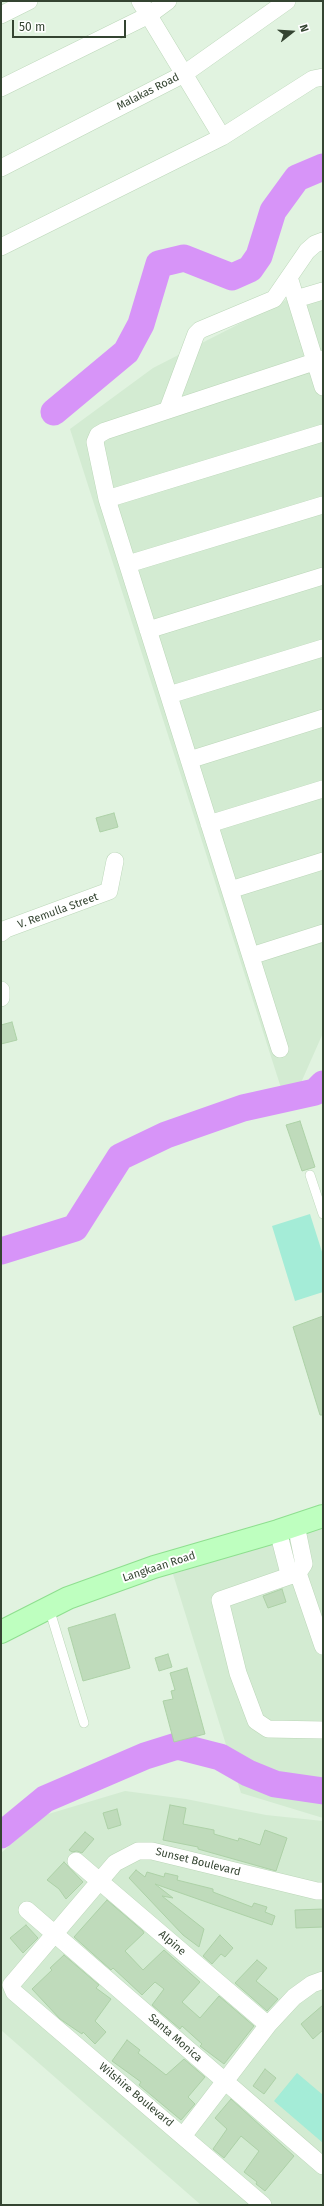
<!DOCTYPE html>
<html>
<head>
<meta charset="utf-8">
<style>
  body { margin:0 }
  #map { position:relative; width:324px; height:2206px; overflow:hidden; background:#e1f3e0; font-family:"Fira Sans",sans-serif }
  canvas { display:block }
  .frame { position:absolute; inset:0; border:2px solid #344431; pointer-events:none }
  .north { position:absolute; left:272px; top:12px; width:40px; height:40px; -webkit-text-stroke:3px #fff; paint-order:stroke; rotate:73deg; font-size:11px; font-weight:700; line-height:16px; text-align:center; color:#344431 }
  .north::after { content:''; display:block; margin:auto; width:14px; height:18px; background:#344431; clip-path:polygon(50% 0,100% 100%,50% 72%,0 100%) }
  .scale { position:absolute; left:12px; top:20px; width:114px; height:18px; box-sizing:border-box; border:2px solid #344431; border-top:0; padding-left:5px; font-size:12px; line-height:14px; white-space:nowrap; color:#344431; -webkit-text-stroke:3px #fff; paint-order:stroke }
</style>
</head>
<body>
<div id="map">
<canvas width="324" height="2206"></canvas>
<div class="frame"></div>
<div class="north">N</div>
<div class="scale">50 m</div>
</div>
<script>
const context = document.querySelector('canvas').getContext('2d');
context.lineJoin = 'round';
function fillPath(path, color) {
  context.fillStyle = color;
  context.fill(path, 'evenodd');
}
function toPath(rows) {
  const path = new Path2D();
  for (const r of rows) {
    path.moveTo(r[0], r[1]);
    for (let i = 2; i < r.length; i += 2) path.lineTo(r[i], r[i + 1]);
  }
  return path;
}
function strokePath(path, color, width, dash) {
  context.strokeStyle = color;
  context.lineWidth = width;
  context.lineCap = dash ? 'butt' : 'round';
  context.setLineDash(dash || []);
  context.stroke(path);
}
function write(font, color, halo, rows, align = 'center') {
  context.font = font + ' "Fira Sans",sans-serif';
  context.lineWidth = 4;
  context.setLineDash([]);
  context.textBaseline = 'middle';
  context.strokeStyle = halo;
  context.fillStyle = color;
  for (const [text, x, y, turn = 0] of rows) {
    context.save();
    context.translate(x, y);
    context.rotate((+turn || 0) * Math.PI / 180);
    context.textAlign = isNaN(turn) ? turn : align;
    if (halo) context.strokeText(text, 0, 0);
    context.fillText(text, 0, 0);
    context.restore();
  }
}
fillPath(toPath([
  [323,281,323,1033,300,1085,282,1091,70,429,153,368],
  [323,1526,323,1818,241,1793,173,1574],
  [125,1791,186,1799,266,1815,323,1821,323,2205,201,2205,1,2030,1,1853,45,1815]
]), '#d3ebd2');
fillPath(toPath([
  [310,1214,323,1255,323,1292,295,1301,272,1226],
  [297,2073,323,2095,323,2143,274,2101]
]), '#a4ecd7');
strokePath(toPath([
  [54,412,126,352,141,324,159,264,184,258,232,277,250,269,259,256,273,211,297,178,323,167],
  [1,1251,75,1228,120,1157,166,1135,243,1108,315,1092,323,1084],
  [1,1835,45,1799,145,1756,177,1746,220,1757,248,1773,275,1784,323,1791]
]), '#d794f8', 27);
const building = toPath([
  [114,813,118,827,100,832,96,818,114,813],
  [12,1022,17,1040,1,1044,1,1025,12,1022],
  [300,1121,315,1167,302,1171,286,1125,300,1121],
  [323,1316,323,1415,320,1415,293,1327,323,1316],
  [282,1589,286,1602,268,1608,263,1596,282,1589],
  [115,1614,130,1668,83,1681,68,1628,115,1614],
  [168,1654,172,1667,159,1671,155,1658,168,1654],
  [187,1668,205,1734,174,1742,163,1701,173,1699,171,1691,175,1690,170,1673,187,1668],
  [170,1805,186,1808,183,1824,214,1830,214,1834,238,1841,239,1838,260,1845,265,1830,287,1838,276,1871,198,1849,198,1847,163,1840,170,1805],
  [117,1809,121,1825,108,1829,103,1813,117,1809],
  [85,1832,94,1839,82,1853,77,1851,72,1852,69,1850,85,1832],
  [64,1862,83,1882,66,1899,59,1889,47,1880,64,1862],
  [136,1870,145,1877,147,1872,164,1877,165,1873,178,1876,177,1880,213,1889,213,1892,252,1907,254,1903,267,1907,265,1912,275,1916,272,1925,155,1884,173,1898,162,1896,204,1929,199,1947,183,1935,129,1878,136,1870],
  [107,1900,143,1931,144,1933,125,1951,143,1970,164,1950,200,1982,182,2002,200,2018,219,1996,254,2026,224,2064,200,2046,202,2044,182,2026,180,2029,152,2005,164,1989,155,1982,142,1995,113,1968,111,1970,74,1937,107,1900],
  [323,1909,323,1927,296,1928,295,1910,323,1909],
  [26,1925,38,1938,23,1953,10,1938,26,1925],
  [220,1935,233,1948,225,1957,221,1954,212,1964,203,1956,220,1935],
  [64,1955,99,1985,96,1988,111,1999,95,2021,106,2032,95,2044,83,2032,82,2034,60,2019,32,1989,52,1970,50,1968,64,1955],
  [257,1960,267,1968,256,1981,278,1999,267,2011,235,1983,257,1960],
  [323,2005,323,2030,313,2039,301,2024,323,2005],
  [127,2040,140,2050,138,2053,166,2075,184,2059,205,2077,188,2097,195,2104,181,2120,139,2085,141,2082,112,2061,127,2040],
  [265,2069,276,2078,264,2094,253,2086,265,2069],
  [231,2099,294,2156,265,2191,256,2184,257,2182,244,2172,259,2151,241,2136,224,2158,213,2149,227,2129,215,2118,231,2099]
]);
fillPath(building, '#bfdbbb');
strokePath(building, '#add1a7', 1);
const lane = toPath([
  [310,1175,323,1214],
  [49,1608,84,1723]
]);
const street = toPath([
  [140,1,222,137],
  [1,15,29,1],
  [1,88,149,15,168,1],
  [1,168,184,74,287,1],
  [1,247,222,137,313,79,323,77],
  [289,277,323,387],
  [296,299,323,291],
  [168,409,196,334,200,330,274,299,307,251,315,244,323,241],
  [107,499,323,433],
  [128,564,323,505],
  [148,630,323,576],
  [169,695,323,648],
  [189,760,323,718],
  [209,824,323,789],
  [230,890,323,861],
  [1,933,6,929,109,891,115,861],
  [251,956,323,933],
  [1,990,1,998],
  [280,1049,107,499,95,442,98,435,105,431,323,359],
  [296,1525,304,1564,298,1573],
  [278,1531,288,1570,298,1573],
  [298,1573,220,1600,238,1673,256,1721,268,1729,323,1730],
  [298,1573,323,1646],
  [76,1861,268,2025],
  [27,1910,323,2166],
  [183,2136,268,2025,294,1997,312,1984,323,1980],
  [263,2205,14,1992,11,1985,115,1863,138,1851,152,1851,317,1891,323,1891]
]);
const secondary = toPath([
  [1,1632,68,1598,154,1567,278,1531,323,1516]
]);
strokePath(lane, '#bcd7b9', 10);
strokePath(street, '#bcd7b9', 18);
strokePath(secondary, '#8edf8f', 24);
strokePath(lane, '#fff', 9);
strokePath(street, '#fff', 17);
strokePath(secondary, '#beffbf', 22);
write('11px', '#344431', '#fff', [
  ["Malakas Road",148,92,-27],
  ["V. Remulla Street",58,911,-20],
  ["Langkaan Road",159,1567,-18],
  ["Sunset Boulevard",198,1862,14],
  ["Alpine",172,1943,41],
  ["Santa Monica",175,2038,41],
  ["Wilshire Boulevard",136,2095,40]
]);
</script>
</body>
</html>
